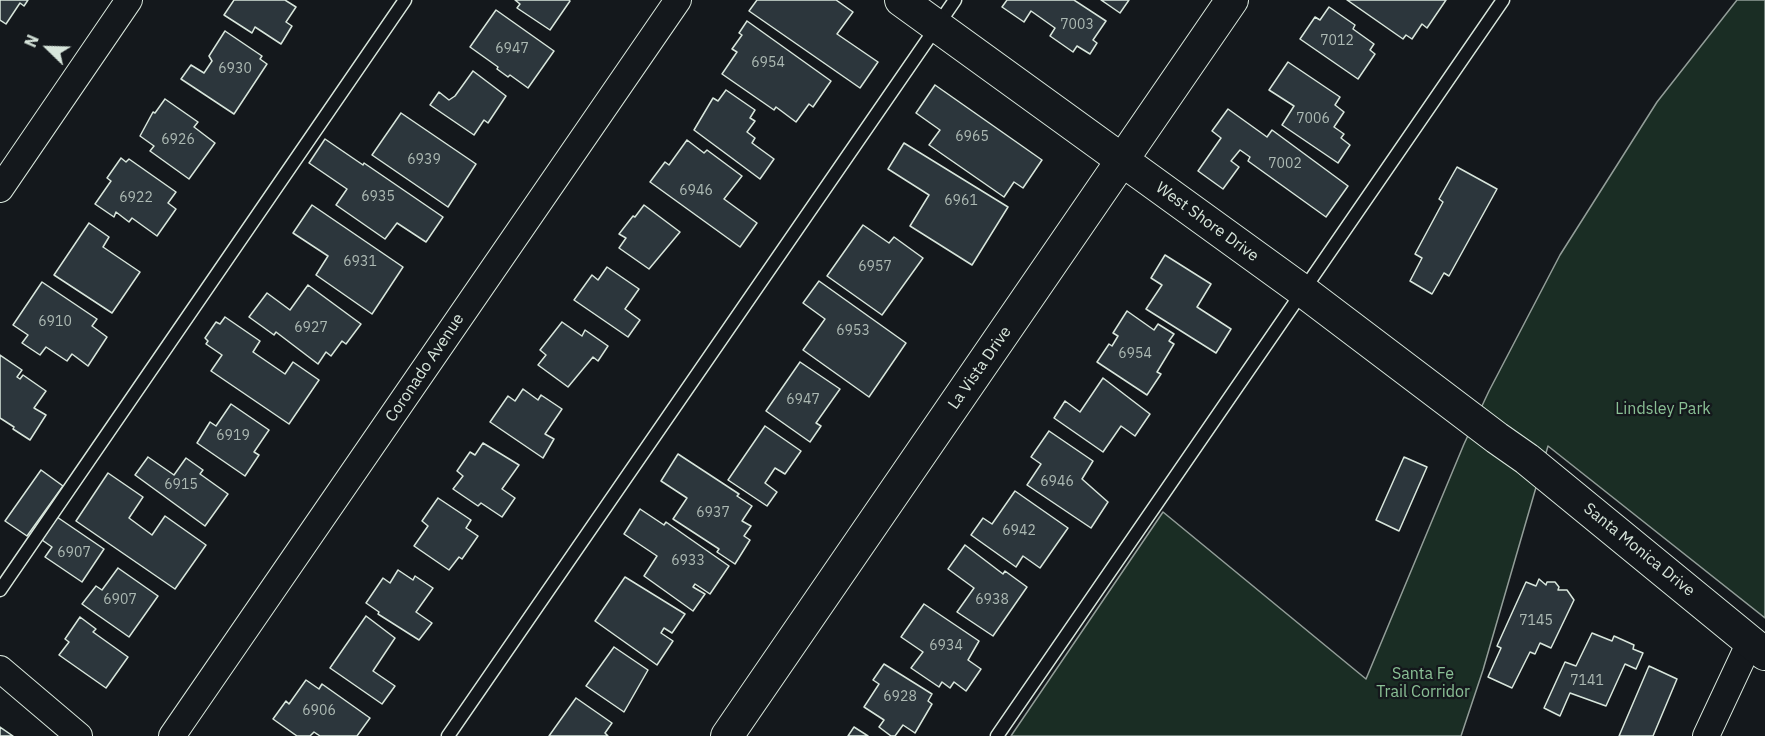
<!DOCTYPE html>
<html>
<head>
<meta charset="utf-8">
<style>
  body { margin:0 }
  #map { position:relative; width:1765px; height:736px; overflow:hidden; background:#14181c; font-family:"IBM Plex Sans",sans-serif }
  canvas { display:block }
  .north { position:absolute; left:18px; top:18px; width:60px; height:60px; -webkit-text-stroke:4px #14181c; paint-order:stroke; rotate:293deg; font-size:16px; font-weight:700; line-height:24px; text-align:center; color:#d8e6dc }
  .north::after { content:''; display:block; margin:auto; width:21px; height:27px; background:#d8e6dc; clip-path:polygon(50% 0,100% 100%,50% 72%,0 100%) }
</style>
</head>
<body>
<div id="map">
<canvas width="1765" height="736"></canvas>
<div class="north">N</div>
</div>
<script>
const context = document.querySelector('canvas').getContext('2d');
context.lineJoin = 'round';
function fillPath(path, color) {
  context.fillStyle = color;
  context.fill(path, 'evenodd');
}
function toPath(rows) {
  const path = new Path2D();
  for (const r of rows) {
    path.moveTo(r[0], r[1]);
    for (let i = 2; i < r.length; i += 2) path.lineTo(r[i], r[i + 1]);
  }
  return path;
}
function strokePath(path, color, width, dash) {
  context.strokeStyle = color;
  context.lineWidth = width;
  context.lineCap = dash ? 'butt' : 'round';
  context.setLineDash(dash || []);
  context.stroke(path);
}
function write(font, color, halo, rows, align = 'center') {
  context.font = font + ' "IBM Plex Sans",sans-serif';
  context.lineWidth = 4.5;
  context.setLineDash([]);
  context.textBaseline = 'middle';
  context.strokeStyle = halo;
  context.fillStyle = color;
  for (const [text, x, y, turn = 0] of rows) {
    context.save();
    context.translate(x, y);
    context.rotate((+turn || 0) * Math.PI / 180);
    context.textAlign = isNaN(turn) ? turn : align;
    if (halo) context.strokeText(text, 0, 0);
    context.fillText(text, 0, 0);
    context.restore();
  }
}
const green = toPath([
  [1737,0,1765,0,1765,618,1548,446,1483,670,1461,736,1011,736,1163,512,1366,679,1464,444,1489,391,1560,255,1657,102,1737,0]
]);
fillPath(green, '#1a2d24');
strokePath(green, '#939e99', 1.5);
const building = toPath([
  [0,0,28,0,24,6,20,3,6,24,0,20,0,0],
  [234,0,285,0,296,7,286,22,292,26,281,44,255,27,252,33,224,15,234,0],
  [515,0,569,0,570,1,550,30,517,8,520,4,515,0],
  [757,0,836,0,853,12,837,34,878,62,860,88,749,11,757,0],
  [1007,0,1074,0,1106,21,1093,40,1097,43,1090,54,1077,46,1073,52,1050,36,1055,28,1031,11,1024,22,1002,7,1007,0],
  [1101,0,1129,0,1120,13,1101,0],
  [1347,0,1446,0,1427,28,1422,24,1412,39,1406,35,1403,39,1347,0],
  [1329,7,1355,25,1353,29,1374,44,1370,50,1375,54,1358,79,1300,39,1315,17,1320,20,1329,7],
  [496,10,554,51,528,88,510,75,508,77,497,69,498,67,470,47,496,10],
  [747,21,831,81,813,107,809,104,796,122,776,107,774,110,722,74,737,52,732,49,742,35,739,33,747,21],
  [225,31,262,56,260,59,267,64,234,114,181,79,191,65,204,73,212,61,209,56,225,31],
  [1288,62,1340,97,1335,105,1344,112,1334,127,1344,134,1341,138,1350,145,1338,163,1282,125,1294,106,1269,90,1288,62],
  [473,71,506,96,488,123,484,120,474,135,430,105,439,92,449,100,455,96,473,71],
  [935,85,1042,160,1023,188,1014,182,1004,197,929,145,940,130,916,113,935,85],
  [726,90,755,110,750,118,755,121,747,132,755,138,752,143,774,159,760,179,694,130,713,98,718,101,726,90],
  [165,99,198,122,194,127,215,143,189,179,150,151,154,146,140,136,153,112,155,113,165,99],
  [1228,109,1267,137,1272,130,1348,186,1326,217,1248,161,1250,157,1240,150,1231,161,1239,167,1223,189,1198,171,1221,138,1212,131,1228,109],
  [401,113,476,164,448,207,372,155,401,113],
  [325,139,363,165,364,163,443,217,426,242,397,223,385,239,336,205,347,189,309,163,325,139],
  [687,140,704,153,707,150,742,176,724,199,757,223,740,247,650,182,665,162,669,165,687,140],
  [904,143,1008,207,972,265,910,226,929,195,888,169,904,143],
  [121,158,126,162,129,159,176,192,168,203,176,209,157,236,132,218,129,222,116,212,114,217,95,204,111,181,107,178,121,158],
  [1457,167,1497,189,1449,276,1444,273,1432,294,1410,281,1422,258,1415,254,1443,202,1439,199,1457,167],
  [312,205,403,267,372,314,316,275,328,256,293,233,312,205],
  [644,205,680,232,649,269,619,248,626,238,619,234,633,216,635,217,644,205],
  [89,223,109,237,103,247,140,272,112,313,54,275,89,223],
  [863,225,889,243,894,237,923,258,882,315,827,276,863,225],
  [1165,255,1211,284,1197,307,1231,329,1216,353,1146,309,1162,285,1151,278,1165,255],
  [607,267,639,289,625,309,640,320,628,337,574,300,592,275,598,280,607,267],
  [819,281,906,343,869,397,803,350,825,319,803,303,819,281],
  [42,282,97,319,92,326,107,337,88,366,72,354,67,361,46,347,40,355,22,343,28,335,13,325,42,282],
  [308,285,361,324,346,344,342,341,331,356,326,352,318,364,276,332,274,335,249,317,267,293,290,310,308,285],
  [1127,311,1154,330,1158,324,1174,334,1169,341,1174,344,1157,372,1161,374,1147,395,1097,362,1109,344,1112,346,1118,336,1113,333,1127,311],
  [225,317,260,341,253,352,285,374,293,362,319,380,289,424,211,371,222,355,206,344,208,341,205,338,216,322,220,324,225,317],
  [562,322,582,336,585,330,608,346,598,361,593,357,568,387,538,365,546,355,540,350,562,322],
  [0,355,22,370,17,377,20,379,23,375,46,391,34,408,46,415,30,440,13,429,14,427,0,418,0,355],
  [800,362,840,389,816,423,821,426,810,442,766,411,800,362],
  [1103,378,1150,414,1135,436,1121,426,1103,452,1054,418,1065,401,1080,412,1103,378],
  [523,389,538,400,541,395,562,409,545,434,554,439,543,458,490,422,508,396,515,401,523,389],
  [231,404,269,430,254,452,259,455,245,476,197,443,210,422,216,426,231,404],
  [765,426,801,451,785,474,775,468,765,483,777,492,767,506,728,480,765,426],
  [1049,431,1093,461,1082,479,1108,502,1091,528,1027,485,1041,464,1031,457,1049,431],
  [483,443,519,465,502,489,515,498,502,517,481,503,478,506,453,489,463,476,457,471,470,452,475,455,483,443],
  [678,454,739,494,737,496,752,506,742,521,751,526,744,536,750,540,735,564,717,552,719,549,673,519,687,498,661,481,678,454],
  [148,457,174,475,186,458,203,470,200,474,228,494,205,526,135,475,148,457],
  [1404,457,1427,467,1399,531,1376,520,1404,457],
  [41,470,63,486,27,536,5,521,41,470],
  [108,473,143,497,129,518,152,535,165,516,206,545,175,589,76,521,108,473],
  [1015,491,1068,528,1040,568,1023,556,1016,567,971,535,983,518,992,524,1015,491],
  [438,498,471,520,466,528,478,536,462,559,459,557,449,570,414,546,428,526,422,521,438,498],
  [640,509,664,525,666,522,729,566,710,594,695,584,693,587,705,594,693,611,644,576,657,556,624,534,640,509],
  [57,517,104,549,82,582,45,557,52,547,42,540,57,517],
  [965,545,1003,574,1005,571,1027,587,993,636,957,612,974,588,948,569,965,545],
  [118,568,158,596,129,637,82,604,96,586,102,590,118,568],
  [398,570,413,580,415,576,433,588,416,612,432,623,419,640,378,614,379,612,366,603,383,578,390,583,398,570],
  [625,577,685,614,672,633,664,628,661,633,673,641,657,665,595,621,625,577],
  [1539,579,1546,585,1547,582,1555,582,1559,587,1558,590,1567,590,1574,600,1551,648,1540,643,1535,654,1530,652,1512,688,1488,677,1501,648,1497,646,1526,582,1536,586,1539,579],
  [924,604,979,641,968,660,981,669,966,691,954,682,950,688,942,682,939,687,911,668,923,652,901,637,924,604],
  [366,616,395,638,373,671,395,686,382,704,330,668,366,616],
  [80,617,96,629,93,632,128,657,106,688,59,655,69,642,65,639,80,617],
  [1592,633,1612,641,1614,636,1634,645,1633,649,1643,653,1636,669,1625,664,1606,706,1570,693,1560,716,1544,708,1565,662,1576,666,1592,633],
  [614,647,648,670,624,712,586,686,614,647],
  [884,664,932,694,928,701,932,704,915,733,903,725,895,736,891,736,879,727,884,720,864,707,879,684,873,680,884,664],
  [1649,666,1677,679,1653,736,1619,736,1649,666],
  [306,680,319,689,322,684,370,718,357,736,320,736,314,732,310,736,297,736,273,719,286,701,289,704,306,680],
  [576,698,612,723,605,733,608,736,549,736,576,698],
  [0,727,13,736,0,736,0,727],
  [854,727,868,736,848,736,854,727]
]);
fillPath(building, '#2c363c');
strokePath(building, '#d8e6dc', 1.5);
const service = toPath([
  [0,590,405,0],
  [448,736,955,0],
  [997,736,1503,0]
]);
const minor = toPath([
  [0,189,129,0],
  [0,669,79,736],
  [172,736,678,0],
  [1706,736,1750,642]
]);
const tertiary = toPath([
  [901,0,1303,291,1497,438,1527,459,1765,654],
  [727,736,1232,0]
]);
strokePath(service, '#d8e6dc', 15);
strokePath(minor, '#d8e6dc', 28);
strokePath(tertiary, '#d8e6dc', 34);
strokePath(service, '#14181c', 12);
strokePath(minor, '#14181c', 26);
strokePath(tertiary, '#14181c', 32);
write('14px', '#adbab4', null, [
  ["7003",1077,25],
  ["7012",1337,41],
  ["6947",512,49],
  ["6954",768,63],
  ["6930",235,69],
  ["7006",1313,119],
  ["6965",972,137],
  ["6926",178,140],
  ["6939",424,160],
  ["7002",1285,164],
  ["6946",696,191],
  ["6935",378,197],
  ["6922",136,198],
  ["6961",961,201],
  ["6931",360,262],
  ["6957",875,267],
  ["6910",55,322],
  ["6927",311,328],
  ["6953",853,331],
  ["6954",1135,354],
  ["6947",803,400],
  ["6919",233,436],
  ["6946",1057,482],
  ["6915",181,485],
  ["6937",713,513],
  ["6942",1019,531],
  ["6907",74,553],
  ["6933",688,561],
  ["6907",120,600],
  ["6938",992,600],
  ["7145",1536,621],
  ["6934",946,646],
  ["7141",1587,681],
  ["6928",900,697],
  ["6906",319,711]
]);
write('16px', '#d8e6dc', '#14181c', [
  ["West Shore Drive",1207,222,36],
  ["Coronado Avenue",425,368,-56],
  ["La Vista Drive",980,368,-55],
  ["Santa Monica Drive",1639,550,39]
]);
write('16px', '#8ac095', '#14181c', [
  ["Lindsley Park",1663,409],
  ["Santa Fe",1423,674],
  ["Trail Corridor",1423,692]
]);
</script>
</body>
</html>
